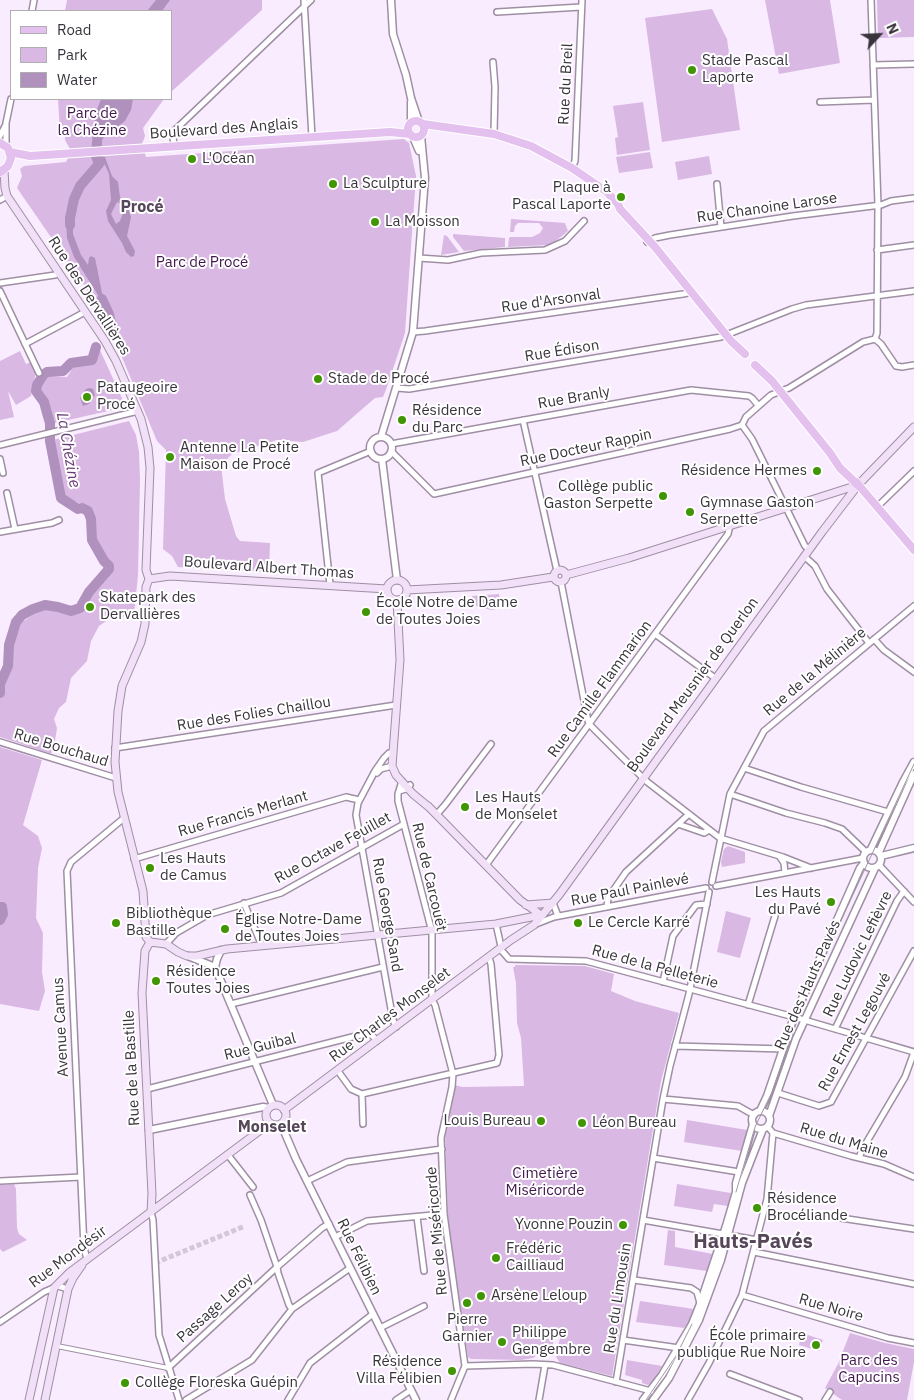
<!DOCTYPE html>
<html>
<head>
<meta charset="utf-8">
<style>
  body { margin:0 }
  #map { position:relative; width:914px; height:1400px; overflow:hidden; background:#faecff; font-family:"IBM Plex Sans",sans-serif }
  canvas { display:block }
  .legend { position:absolute; left:10px; top:10px; width:162px; height:90px; box-sizing:border-box; background:#fff; border:1px solid #b0aeb1; margin:0; padding:6px 9px; list-style:none; font-size:15px; color:#3a343d }
  .legend li { display:flex; align-items:center; gap:10px; height:25px }
  .legend b { width:25px; border:1px solid #b0aeb1 }
  .north { position:absolute; left:854px; top:10px; width:50px; height:50px; -webkit-text-stroke:4px #fff; paint-order:stroke; rotate:65deg; font-size:14px; font-weight:700; line-height:20px; text-align:center; color:#3a343d }
  .north::after { content:''; display:block; margin:auto; width:18px; height:22px; background:#3a343d; clip-path:polygon(50% 0,100% 100%,50% 72%,0 100%) }
</style>
</head>
<body>
<div id="map">
<canvas width="914" height="1400"></canvas>
<ul class="legend">
<li><b style="height:6px;background:#e3c0ee"></b>Road</li>
<li><b style="height:14px;background:#d9b8e4"></b>Park</li>
<li><b style="height:14px;background:#b090bc"></b>Water</li>
</ul>
<div class="north">N</div>
</div>
<script>
const context = document.querySelector('canvas').getContext('2d');
context.lineJoin = 'round';
function fillPath(path, color) {
  context.fillStyle = color;
  context.fill(path, 'evenodd');
}
function toPath(rows) {
  const path = new Path2D();
  for (const r of rows) {
    if (r.length === 3) {
      path.moveTo(r[0] + r[2], r[1]);
      path.arc(r[0], r[1], r[2], 0, 2 * Math.PI);
      continue;
    }
    path.moveTo(r[0], r[1]);
    for (let i = 2; i < r.length; i += 2) path.lineTo(r[i], r[i + 1]);
  }
  return path;
}
function strokePath(path, color, width, dash) {
  context.strokeStyle = color;
  context.lineWidth = width;
  context.lineCap = dash ? 'butt' : 'round';
  context.setLineDash(dash || []);
  context.stroke(path);
}
function write(font, color, halo, rows, align = 'center') {
  context.font = font + ' "IBM Plex Sans",sans-serif';
  context.lineWidth = 4;
  context.setLineDash([]);
  context.textBaseline = 'middle';
  context.strokeStyle = halo;
  context.fillStyle = color;
  for (const [text, x, y, turn = 0] of rows) {
    context.save();
    context.translate(x, y);
    context.rotate((+turn || 0) * Math.PI / 180);
    context.textAlign = isNaN(turn) ? turn : align;
    if (halo) context.strokeText(text, 0, 0);
    context.fillText(text, 0, 0);
    context.restore();
  }
}
fillPath(toPath([
  [67,0,262,0,262,10,171,92,171,11,65,11],
  [765,0,830,0,840,63,779,74],
  [877,0,914,0,914,37,878,38],
  [712,9,727,39,740,130,662,142,645,18],
  [58,99,164,99,143,128,145,136,142,144,146,157,404,139,409,143,416,176,405,333,387,387,383,397,375,398,337,431,303,442,277,440,232,454,221,465,225,499,236,536,240,541,270,543,269,572,238,570,239,561,226,560,226,570,178,567,172,556,163,549,166,450,157,441,121,355,118,336,114,334,86,288,17,188,22,176,20,169,24,166,66,162,68,158,70,149,65,140,65,131,60,131],
  [643,102,650,150,617,155,615,138,618,137,613,106],
  [650,152,653,168,619,173,616,157],
  [709,156,712,174,678,180,675,162],
  [511,219,565,223,568,231,557,240,548,245,508,247,509,238,510,237,532,237,540,233,543,228,539,223,518,223,515,226,514,232,510,232],
  [453,234,505,238,505,247,464,251,453,237],
  [444,235,447,236,459,252,441,255],
  [100,350,126,407,55,423,48,403,39,390,47,376,67,377,74,366,95,364],
  [20,351,26,364,31,362,36,372,31,396,16,405,8,391,14,417,0,420,0,361],
  [129,421,136,435,139,452,140,479,138,575,134,615,109,619,99,626,91,641,87,661,71,678,66,702,59,708,54,719,57,728,55,741,51,754,0,737,0,671,6,667,10,658,16,626,43,608,77,612,83,607,91,593,110,572,113,567,105,560,95,541,92,512,85,506,64,496,53,440],
  [499,594,501,608,491,610,476,606,472,601,472,596],
  [0,747,42,760,23,825,38,836,42,848,38,868,36,918,43,933,42,972,45,991,39,1011,0,1004],
  [728,846,745,852,745,863,722,867,721,862,724,849],
  [726,911,751,918,740,958,717,952],
  [515,965,585,966,614,974,611,991,635,1001,679,1013,661,1081,612,1376,560,1363,556,1357,560,1338,554,1336,552,1352,543,1351,533,1358,521,1360,471,1359,468,1357,460,1308,448,1217,445,1130,455,1085,462,1087,524,1086,521,1038,517,1023,516,983,513,967,515,967],
  [687,1120,747,1130,742,1151,684,1142],
  [14,1184,16,1189,17,1228,19,1234,27,1240,3,1252,0,1249,0,1185],
  [677,1184,731,1193,728,1206,714,1204,712,1212,674,1206],
  [668,1230,675,1231,675,1247,713,1254,707,1271,664,1265],
  [640,1301,694,1309,690,1321,684,1328,636,1322],
  [802,1333,823,1340,819,1351,799,1345],
  [850,1333,885,1343,914,1349,914,1362,907,1400,842,1400,825,1388,838,1364],
  [627,1360,662,1366,653,1381,648,1385,642,1383,642,1380,625,1375]
]), '#d9b8e4');
fillPath(toPath([
  [156,0,170,0,162,11,147,11],
  [101,99,133,99,131,110,125,121,104,137,101,141,95,142,94,135,95,115],
  [96,156,105,157,112,176,118,182,120,197,126,204,129,210,131,217,127,236,135,251,134,256,131,257,126,252,122,243,108,221,106,211,111,200,109,174,105,165,99,164],
  [117,202,121,204,123,213,120,221,116,224,111,214],
  [69,211,73,214,73,234,81,255,88,265,89,258,91,256,95,258,102,293,111,309,108,311,74,257,67,238,66,219],
  [90,388,93,389,95,395,89,404,83,406,80,398,86,389]
]), '#b090bc');
strokePath(toPath([
  [70,225,70,218,74,199,80,186,99,164,96,156,98,129],
  [102,299,109,314,112,328],
  [0,693,0,684,8,666,9,645,16,622,22,615,33,609,45,605,58,607,71,611,80,608,89,592,109,569,109,566,104,561,92,540,91,519,88,511,82,508,78,509,61,498,50,441,50,423,47,413,44,402,36,391,37,385,43,375,47,372,63,371,71,363,92,360,96,347],
  [0,907,2,907,3,914,0,920]
]), '#b090bc', 10);
strokePath(toPath([
  [155,1263,245,1226]
]), '#d4c7d8', 5, [5, 2.5]);
const pedestrian = toPath([
  [57,1346,168,1368]
]);
const minor = toPath([
  [304,0,312,137],
  [871,0,878,205,877,333,875,339],
  [32,11,34,0],
  [497,12,581,7],
  [493,62,495,87,494,134],
  [873,65,914,64],
  [820,102,874,100],
  [0,136,5,126],
  [6,146,6,123,11,99],
  [174,146,173,136,175,130,311,0],
  [572,168,575,161,582,0],
  [717,184,721,227],
  [0,200,7,196],
  [647,242,655,238,670,235,793,216,881,205,891,201,914,198],
  [877,250,914,245],
  [419,258,448,260,481,253,545,250,565,241,584,221],
  [0,283,55,275,59,272],
  [0,291,39,373],
  [413,332,425,331,683,294,692,292],
  [25,344,85,312],
  [397,388,409,389,721,337,792,309,806,305,914,291],
  [523,420,557,571],
  [742,425,746,417,771,395,789,388,863,342,875,339,881,344,896,366,902,367,914,365],
  [742,425,752,439,805,546,809,549],
  [391,444,691,390,749,396,752,398,758,405],
  [0,445,138,411],
  [391,451,434,494,730,429,742,425],
  [0,459,3,473],
  [7,493,15,529],
  [877,507,914,471],
  [0,532,52,523,59,520],
  [804,556,815,566,827,589,869,643],
  [561,582,588,721,591,726,646,781,720,838,783,857,811,868],
  [330,585,318,473,371,451],
  [655,634,715,678],
  [874,639,884,650,914,672],
  [0,742,116,778],
  [115,748,396,705],
  [392,753,389,753,384,758,375,771,358,803,356,815,393,1020,396,1027],
  [744,768,801,787,888,812],
  [377,773,381,769,392,766],
  [402,781,398,794,398,801,432,932,432,1000,435,1005,453,1074,452,1087,441,1138,444,1214,465,1366,451,1400],
  [399,791,406,789,410,785],
  [730,794,786,813,825,823,842,829,866,852],
  [437,814,445,805,491,744],
  [678,824,704,833,709,830],
  [780,857,784,863,785,873],
  [134,859,346,797,359,800],
  [486,865,728,534,730,525],
  [879,865,914,902],
  [712,882,730,794,764,731,914,606],
  [716,886,863,858],
  [244,903,262,946],
  [553,903,558,916],
  [607,907,608,898,626,872,689,814],
  [496,924,502,951,509,959,586,961,794,1017,914,1052],
  [536,924,554,917,706,888],
  [166,944,176,933,207,915,281,893,404,824],
  [663,982,673,936,696,905,707,904],
  [231,1004,383,967],
  [748,1005,775,916],
  [835,1029,897,901,904,891],
  [675,1046,784,1049],
  [338,1071,351,1089,362,1094,497,1063,499,1055,491,964,489,958],
  [147,1089,368,1033,371,1034,377,1041],
  [778,1093,819,1106,831,1102,914,951],
  [362,1094,363,1124],
  [663,1099,738,1106,754,1115],
  [768,1127,773,1133,851,1156,884,1164,914,1177],
  [228,1155,253,1187],
  [653,1158,739,1172],
  [859,1158,862,1150,905,1077,914,1052],
  [0,1181,81,1177],
  [307,1181,347,1162,442,1149],
  [250,1195,261,1220,277,1267,278,1273,289,1305,292,1309],
  [151,1212,153,1220,159,1335,179,1400],
  [417,1217,424,1271],
  [841,1218,914,1229],
  [643,1220,757,1240],
  [335,1237,367,1221,444,1214],
  [754,1252,914,1284],
  [87,1259,84,1248,67,871,71,862,124,818],
  [634,1280,691,1288,697,1292,700,1303],
  [742,1295,888,1338,914,1343],
  [0,1322,44,1292,58,1286,68,1289],
  [380,1328,424,1306],
  [623,1340,679,1348],
  [465,1366,533,1364,553,1365,651,1391],
  [168,1368,277,1267,322,1228,329,1224],
  [730,1374,799,1400],
  [616,1382,663,1099,670,1066,689,994,709,892],
  [186,1400,252,1360,292,1309,350,1268],
  [288,1400,310,1363,373,1314],
  [396,1400,411,1390],
  [539,1400,545,1365],
  [688,1400,709,1363,742,1295,767,1199,773,1133],
  [825,1400,830,1392]
]);
const tertiary = toPath([
  [391,0,393,34,406,75,411,98,419,122],
  [411,123,411,102],
  [413,137,419,151],
  [381,437,413,332,425,178,421,136],
  [381,448,11],
  [382,459,397,580],
  [871,849,903,782,914,762],
  [872,859,9],
  [879,852,914,774],
  [881,856,914,848],
  [221,950,217,959,215,967,273,1105],
  [188,956,215,967],
  [761,1120,9],
  [760,1111,767,1096,794,1017,860,868,864,863],
  [769,1116,796,1039,875,868],
  [281,1124,296,1159,416,1400],
  [149,1130,263,1107,269,1108],
  [643,1400,662,1375,692,1324,700,1304,726,1226,736,1192,736,1183,753,1124],
  [653,1400,669,1378,699,1320,721,1260,742,1183,763,1129]
]);
const secondary = toPath([
  [4,170,5,188,7,196,105,341,116,361,141,419,148,447,150,468,146,570,149,579,146,587,145,624,141,642,122,686,118,711,115,762,118,792,143,891,146,937,150,942],
  [560,576,6],
  [566,575,629,558,858,485],
  [149,579,170,576,387,589],
  [397,590,10],
  [407,590,501,585,553,577],
  [397,600,400,660,392,766,396,775,413,794,430,808],
  [428,806,520,900,541,915],
  [526,905,553,903],
  [150,942,166,944,178,952,187,956,197,956,227,949,496,924,541,915],
  [150,942,145,951,142,993,152,1194,151,1212],
  [276,1115,10],
  [284,1110,511,940,534,925,559,895,822,532,858,485,914,427],
  [29,1400,54,1288,70,1272,270,1123],
  [45,1400,68,1289,73,1278,82,1265]
]);
const primary = toPath([
  [416,129,8],
  [423,124,494,134,531,146,572,168,607,192,618,204,620,209,655,247,731,341,745,354],
  [0,143,8,148,11,158,8,166,0,172],
  [10,152,30,156,390,132,410,134],
  [755,365,772,381,830,453,840,468,858,485],
  [856,482,914,550]
]);
strokePath(pedestrian, '#9f8fa4', 6);
strokePath(minor, '#9f8fa4', 8);
strokePath(tertiary, '#9f8fa4', 9);
strokePath(secondary, '#9f8fa4', 9);
strokePath(primary, '#fff', 10);
strokePath(pedestrian, '#fff', 4);
strokePath(minor, '#fff', 5);
strokePath(tertiary, '#fff', 6);
strokePath(secondary, '#f1e0f7', 7);
strokePath(primary, '#e3c0ee', 8);
strokePath(toPath([
  [736,1192,755,1127,772,1092,795,1026,836,931,914,764],
  [646,1400,676,1356,692,1324]
]), '#9f95a3', 1);
for (const [x, y, r, color] of [
  [692,70,5,"#409502"],
  [192,159,5,"#409502"],
  [333,184,5,"#409502"],
  [621,197,5,"#409502"],
  [375,222,5,"#409502"],
  [318,379,5,"#409502"],
  [87,397,5,"#409502"],
  [402,420,5,"#409502"],
  [170,457,5,"#409502"],
  [817,471,5,"#409502"],
  [663,496,5,"#409502"],
  [690,512,5,"#409502"],
  [90,607,5,"#409502"],
  [366,612,5,"#409502"],
  [465,807,5,"#409502"],
  [150,868,5,"#409502"],
  [831,902,5,"#409502"],
  [116,923,5,"#409502"],
  [578,923,5,"#409502"],
  [225,929,5,"#409502"],
  [156,981,5,"#409502"],
  [541,1121,5,"#409502"],
  [582,1123,5,"#409502"],
  [757,1208,5,"#409502"],
  [623,1225,5,"#409502"],
  [496,1258,5,"#409502"],
  [481,1296,5,"#409502"],
  [467,1303,5,"#409502"],
  [502,1342,5,"#409502"],
  [816,1345,5,"#409502"],
  [452,1371,5,"#409502"],
  [125,1383,5,"#409502"]
]) {
  const dot = new Path2D();
  dot.arc(x, y, r, 0, 2 * Math.PI);
  context.fillStyle = color;
  context.fill(dot);
  strokePath(dot, '#fff', 2);
}
write('15px', '#3a343d', '#fff', [
  ["Stade Pascal",702,61],
  ["Laporte",702,78],
  ["L'Océan",202,159],
  ["La Sculpture",343,184],
  ["Plaque à",611,188,"right"],
  ["Pascal Laporte",611,205,"right"],
  ["La Moisson",385,222],
  ["Stade de Procé",328,379],
  ["Pataugeoire",97,388],
  ["Procé",97,405],
  ["Résidence",412,411],
  ["du Parc",412,428],
  ["Antenne La Petite",180,448],
  ["Maison de Procé",180,465],
  ["Résidence Hermes",807,471,"right"],
  ["Collège public",653,487,"right"],
  ["Gaston Serpette",653,504,"right"],
  ["Gymnase Gaston",700,503],
  ["Serpette",700,520],
  ["Skatepark des",100,598],
  ["Dervallières",100,615],
  ["École Notre de Dame",376,603],
  ["de Toutes Joies",376,620],
  ["Les Hauts",475,798],
  ["de Monselet",475,815],
  ["Les Hauts",160,859],
  ["de Camus",160,876],
  ["Les Hauts",821,893,"right"],
  ["du Pavé",821,910,"right"],
  ["Bibliothèque",126,914],
  ["Bastille",126,931],
  ["Église Notre-Dame",235,920],
  ["de Toutes Joies",235,937],
  ["Le Cercle Karré",588,923],
  ["Résidence",166,972],
  ["Toutes Joies",166,989],
  ["Louis Bureau",531,1121,"right"],
  ["Léon Bureau",592,1123],
  ["Résidence",767,1199],
  ["Brocéliande",767,1216],
  ["Yvonne Pouzin",613,1225,"right"],
  ["Frédéric",506,1249],
  ["Cailliaud",506,1266],
  ["Arsène Leloup",491,1296],
  ["Pierre",467,1320,"center"],
  ["Garnier",467,1337,"center"],
  ["Philippe",512,1333],
  ["Gengembre",512,1350],
  ["École primaire",806,1336,"right"],
  ["publique Rue Noire",806,1353,"right"],
  ["Résidence",442,1362,"right"],
  ["Villa Félibien",442,1379,"right"],
  ["Collège Floreska Guépin",135,1383]
], 'left');
write('15px', '#3a343d', '#fff', [
  ["Rue du Breil",566,84,-87],
  ["Boulevard des Anglais",224,129,-4],
  ["Rue Chanoine Larose",767,208,-8],
  ["Rue des Dervallières",89,296,57],
  ["Rue d'Arsonval",551,301,-8],
  ["Rue Édison",562,351,-9],
  ["Rue Branly",574,398,-10],
  ["Rue Docteur Rappin",586,448,-12],
  ["Boulevard Albert Thomas",269,568,4],
  ["Rue de la Mélinière",815,672,-40],
  ["Boulevard Meusnier de Querlon",693,685,-54],
  ["Rue Camille Flammarion",600,689,-54],
  ["Rue des Folies Chaillou",254,714,-9],
  ["Rue Bouchaud",61,748,17],
  ["Rue Francis Merlant",243,814,-16],
  ["Rue Octave Feuillet",333,848,-29],
  ["Rue de Carcouët",429,877,77],
  ["Rue Paul Painlevé",630,890,-11],
  ["Rue George Sand",387,915,80],
  ["Rue Ludovic Lefièvre",858,954,-64],
  ["Rue de la Pelleterie",655,967,15],
  ["Rue des Hauts Pavés",808,985,-66],
  ["Rue Charles Monselet",390,1015,-37],
  ["Avenue Camus",61,1027,-93],
  ["Rue Ernest Legouvé",855,1032,-61],
  ["Rue Guibal",260,1047,-14],
  ["Rue de la Bastille",132,1068,-93],
  ["Rue du Maine",844,1141,17],
  ["Rue de Miséricorde",437,1231,-95],
  ["Rue Mondésir",68,1257,-37],
  ["Rue Félibien",359,1257,64],
  ["Rue du Limousin",618,1298,-81],
  ["Passage Leroy",215,1308,-42],
  ["Rue Noire",831,1308,16]
]);
write('15px', '#41174d', '#fff', [
  ["Parc de",92,114],
  ["la Chézine",92,131],
  ["Parc de Procé",202,263],
  ["Cimetière",545,1174],
  ["Miséricorde",545,1191],
  ["Parc des",869,1361],
  ["Capucins",869,1378]
]);
write('bold 16px', '#554759', '#fff', [
  ["Procé",142,207],
  ["Monselet",272,1127]
]);
write('italic 16px', '#693e77', '#fff', [
  ["La Chézine",68,450,80]
]);
write('bold 20px', '#554759', '#fff', [
  ["Hauts-Pavés",753,1242]
]);
</script>
</body>
</html>
